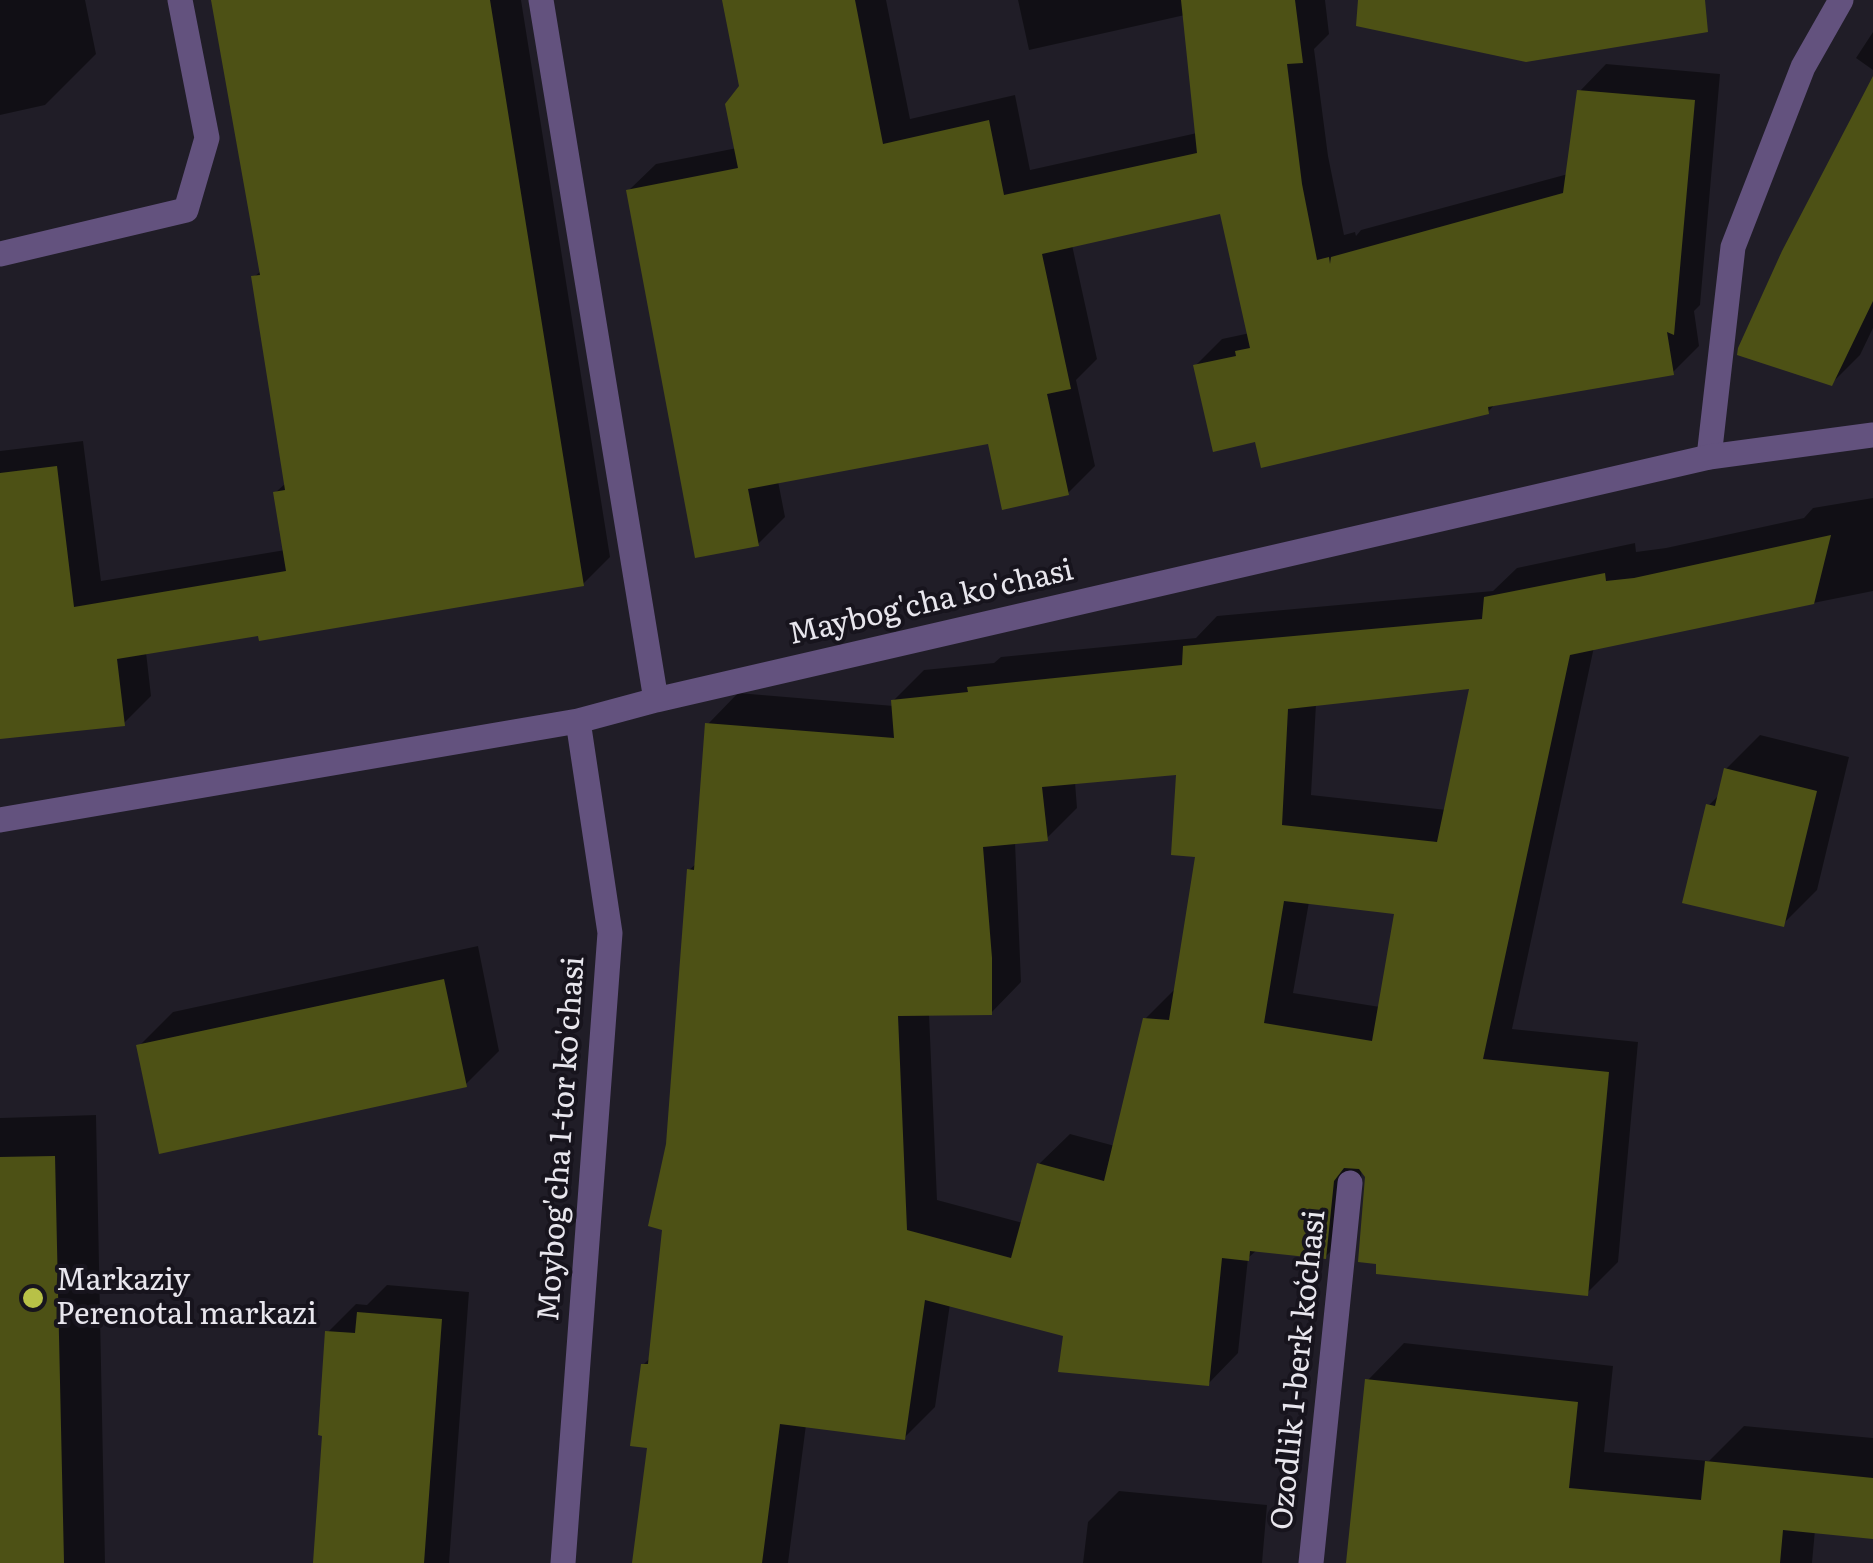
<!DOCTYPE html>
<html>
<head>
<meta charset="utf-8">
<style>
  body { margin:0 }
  canvas { display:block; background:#201d27 }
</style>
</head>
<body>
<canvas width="1873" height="1563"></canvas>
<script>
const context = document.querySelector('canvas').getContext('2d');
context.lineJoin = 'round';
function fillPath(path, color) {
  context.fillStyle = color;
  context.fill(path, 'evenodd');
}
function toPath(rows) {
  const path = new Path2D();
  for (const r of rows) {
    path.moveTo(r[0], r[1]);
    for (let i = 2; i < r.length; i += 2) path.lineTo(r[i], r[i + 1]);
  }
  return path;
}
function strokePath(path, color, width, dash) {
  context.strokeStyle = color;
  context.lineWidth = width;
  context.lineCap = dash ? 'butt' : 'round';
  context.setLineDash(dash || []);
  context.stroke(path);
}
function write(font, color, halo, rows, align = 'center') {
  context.font = font + ' Literata,serif';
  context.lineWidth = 8;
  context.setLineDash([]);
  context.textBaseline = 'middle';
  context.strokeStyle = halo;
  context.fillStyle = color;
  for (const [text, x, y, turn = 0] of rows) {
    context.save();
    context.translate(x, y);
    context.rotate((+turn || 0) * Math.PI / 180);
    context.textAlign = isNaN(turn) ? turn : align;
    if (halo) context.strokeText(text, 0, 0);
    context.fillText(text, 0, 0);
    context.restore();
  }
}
fillPath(toPath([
  [0,0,85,0,96,54,45,105,0,115],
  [214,0,521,0,610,557,583,584,146,652,151,696,124,723,0,737,0,451,83,441,101,581,285,550,276,492,287,482,254,277,262,270],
  [724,0,886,0,910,119,1015,95,1030,170,1197,133,1185,15,1029,50,1018,0,1325,0,1329,34,1314,49,1328,156,1344,235,1355,232,1356,236,1361,230,1568,174,1579,92,1606,64,1720,74,1700,305,1694,311,1699,346,1672,373,1496,403,1488,412,1257,439,1195,366,1222,339,1250,333,1222,211,1072,245,1097,359,1076,380,1095,466,1068,493,990,441,778,481,785,517,758,544,629,190,656,164,737,148,741,87],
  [1873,32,1873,70,1856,58],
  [1873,84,1873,328,1860,355,1831,384],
  [1873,498,1873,591,1594,647,1512,1029,1638,1042,1618,1262,1587,1293,1369,1183,1362,1168,1356,1226,1325,1257,1257,1250,1248,1258,1238,1353,1208,1384,1066,1334,950,1304,935,1407,905,1437,806,1425,788,1563,634,1563,649,1446,643,1365,651,1357,665,1228,689,870,697,863,708,724,738,693,894,706,893,701,924,670,994,663,1001,657,1196,638,1217,616,1493,591,1517,568,1635,543,1636,552,1666,548,1804,518,1813,508],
  [1472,686,1447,810,1311,795,1316,704],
  [1178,772,1198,854,1176,988,1145,1019,1115,1146,1070,1134,1039,1164,1023,1223,937,1200,929,1013,991,1013,1021,982,1015,842,1047,838,1077,808,1075,782],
  [1309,902,1396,912,1380,1007,1293,993],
  [1760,735,1849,757,1817,890,1783,924,1709,805,1720,794,1726,769],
  [478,946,499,1051,465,1085,139,1046,173,1012],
  [96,1115,105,1563,0,1563,0,1118],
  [387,1285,469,1292,449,1563,315,1563,325,1433,328,1332,356,1304,367,1305],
  [1404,1343,1613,1366,1604,1452,1709,1461,1744,1426,1873,1438,1873,1536,1815,1530,1812,1563,1349,1563,1368,1380],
  [1119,1491,1267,1505,1262,1563,1083,1563,1088,1522]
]), '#0007');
fillPath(toPath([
  [211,0,490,0,584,586,259,641,258,636,117,659,125,726,0,739,0,473,57,466,74,607,286,571,273,492,285,490,251,276,260,275],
  [722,0,855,0,883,144,989,120,1004,195,1197,153,1181,0,1295,0,1303,63,1287,64,1302,184,1317,260,1329,257,1330,264,1331,257,1563,193,1577,90,1695,100,1674,335,1667,332,1674,375,1488,407,1489,414,1261,468,1255,442,1213,452,1193,365,1236,356,1235,351,1250,348,1220,214,1042,254,1071,389,1047,394,1069,495,1002,510,988,444,748,489,759,546,695,558,626,190,738,168,725,104,739,86],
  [1358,0,1705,0,1708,32,1526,62,1356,26],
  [1873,76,1873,301,1832,386,1737,355,1738,348,1782,251],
  [1831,535,1814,604,1570,655,1483,1059,1609,1072,1588,1296,1376,1274,1376,1264,1358,1262,1365,1177,1359,1169,1344,1168,1334,1181,1326,1259,1250,1251,1249,1261,1222,1258,1209,1386,1058,1372,1063,1336,925,1300,905,1440,780,1424,762,1563,632,1563,647,1448,630,1446,641,1364,648,1364,662,1230,648,1226,666,1144,687,869,694,870,705,723,894,738,891,700,968,692,967,687,1182,665,1183,646,1482,619,1484,597,1605,573,1606,581,1634,578],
  [1469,689,1437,842,1282,825,1288,709],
  [1176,775,1171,855,1195,857,1169,1020,1143,1018,1104,1181,1037,1163,1011,1258,907,1230,898,1016,992,1015,992,958,983,847,1048,841,1042,787],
  [1284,901,1394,914,1372,1041,1264,1023],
  [1724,768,1817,791,1784,927,1682,903,1706,804,1715,806],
  [444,979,467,1087,159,1154,136,1045],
  [55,1156,64,1563,0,1563,0,1157],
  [357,1312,442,1319,424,1563,313,1563,322,1436,318,1435,325,1331,355,1333],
  [1365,1379,1578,1402,1569,1488,1701,1500,1705,1461,1873,1478,1873,1539,1783,1530,1780,1563,1346,1563]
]), '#4d5115');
strokePath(toPath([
  [0,254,186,210,207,138,180,0],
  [1709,457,1733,247,1803,67,1841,0]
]), '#63527e', 25);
strokePath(toPath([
  [541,0,656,700],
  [0,820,578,721,656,700,1709,457,1873,435],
  [563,1563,610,933,578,721],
  [1311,1563,1350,1183]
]), '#63527e', 25);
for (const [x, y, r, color] of [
  [33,1298,12,"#b8c147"]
]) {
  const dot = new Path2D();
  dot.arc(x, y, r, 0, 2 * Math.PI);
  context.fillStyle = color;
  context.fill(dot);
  strokePath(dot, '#17141d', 4);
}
write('30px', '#e8e6ed', '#17141d', [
  ["Maybog'cha ko'chasi",931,603,-13],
  ["Moybog'cha 1-tor ko'chasi",562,1139,-86],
  ["Ozodlik 1-berk koʻchasi",1299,1370,-84]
]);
write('30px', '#e8e6ed', '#17141d', [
  ["Markaziy",56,1281],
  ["Perenotal markazi",56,1315]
], 'left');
</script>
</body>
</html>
